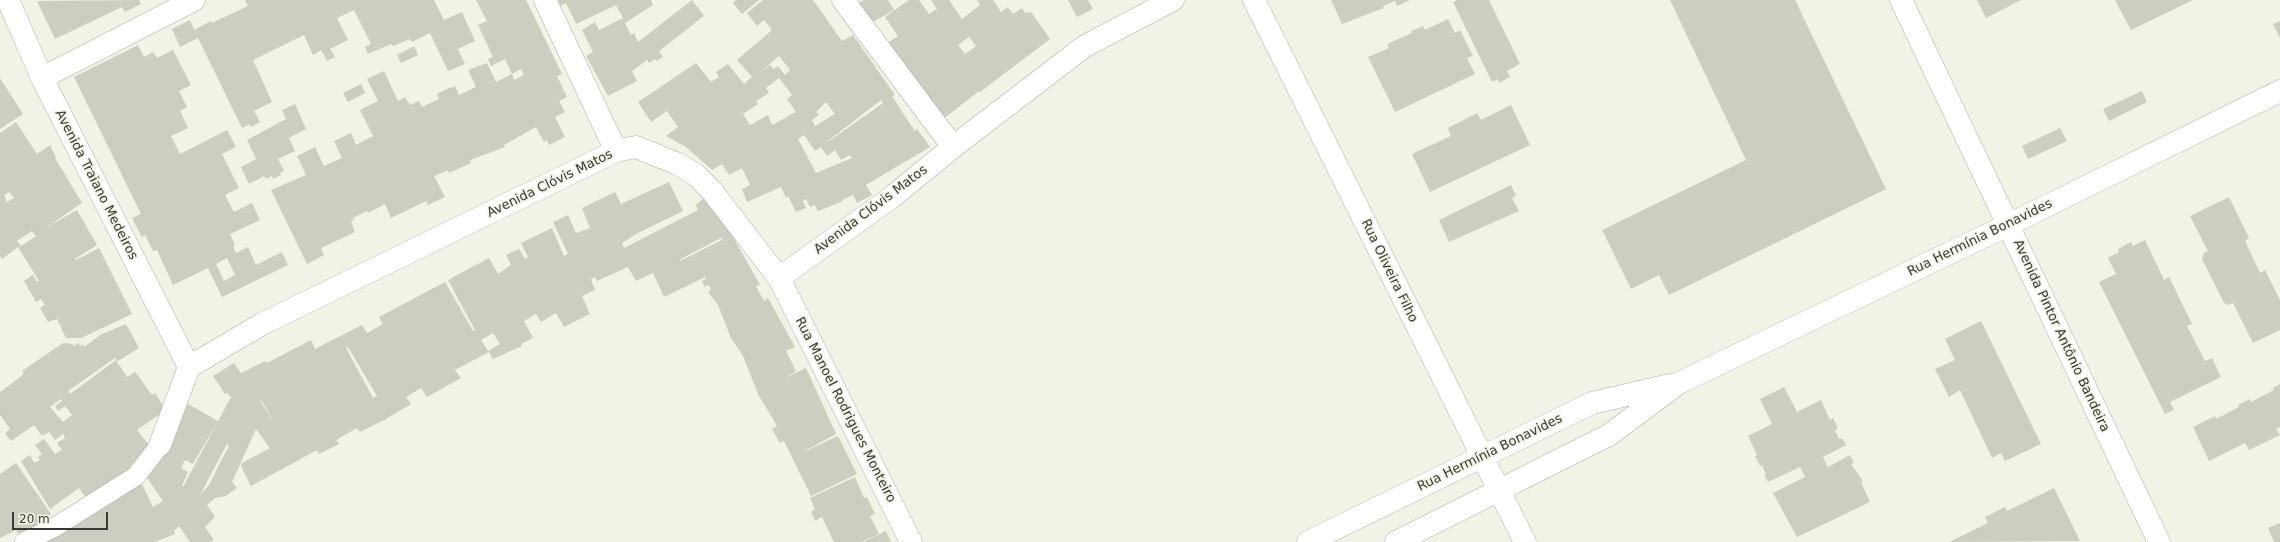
<!DOCTYPE html>
<html>
<head>
<meta charset="utf-8">
<style>
  body { margin:0 }
  #map { position:relative; width:2280px; height:542px; overflow:hidden; background:#f0f3e5; font-family:"DejaVu Sans",sans-serif }
  canvas { display:block }
  .scale { position:absolute; left:12px; top:512px; width:96px; height:18px; box-sizing:border-box; border:2px solid #383934; border-top:0; padding-left:5px; font-size:12px; line-height:14px; white-space:nowrap; color:#383934; -webkit-text-stroke:3px #f0f3e5; paint-order:stroke }
</style>
</head>
<body>
<div id="map">
<canvas width="2280" height="542"></canvas>
<div class="scale">20 m</div>
</div>
<script>
const context = document.querySelector('canvas').getContext('2d');
context.lineJoin = 'round';
function fillPath(path, color) {
  context.fillStyle = color;
  context.fill(path, 'evenodd');
}
function toPath(rows) {
  const path = new Path2D();
  for (const r of rows) {
    path.moveTo(r[0], r[1]);
    for (let i = 2; i < r.length; i += 2) path.lineTo(r[i], r[i + 1]);
  }
  return path;
}
function strokePath(path, color, width, dash) {
  context.strokeStyle = color;
  context.lineWidth = width;
  context.lineCap = dash ? 'butt' : 'round';
  context.setLineDash(dash || []);
  context.stroke(path);
}
function write(font, color, halo, rows, align = 'center') {
  context.font = font + ' "DejaVu Sans",sans-serif';
  context.lineWidth = 3.5;
  context.setLineDash([]);
  context.textBaseline = 'middle';
  context.strokeStyle = halo;
  context.fillStyle = color;
  for (const [text, x, y, turn = 0] of rows) {
    context.save();
    context.translate(x, y);
    context.rotate((+turn || 0) * Math.PI / 180);
    context.textAlign = isNaN(turn) ? turn : align;
    if (halo) context.strokeText(text, 0, 0);
    context.fillText(text, 0, 0);
    context.restore();
  }
}
fillPath(toPath([
  [139,0,141,4,125,12,122,7,55,39,37,1],
  [245,0,434,0,444,20,462,12,475,41,458,49,465,64,448,71,430,33,412,42,410,39,393,46,391,44,368,54,365,47,371,44,354,10,337,18,348,40,330,49,335,57,327,61,321,50,313,55,304,35,253,60,272,102,254,111,260,122,251,127,250,124,242,128,198,38,180,47,172,29,190,20,194,30,211,21,212,23,248,6],
  [476,0,526,0,562,74,557,76,567,97,559,101,565,112,555,117,565,137,549,145,547,140,544,142,536,127,504,145,505,147,470,160,471,163,449,173,448,170,434,176,445,197,428,205,426,201,391,218,385,204,368,213,367,211,353,218,354,220,351,221,355,232,321,248,324,255,307,264,271,190,306,175,297,156,315,147,324,166,342,158,334,141,351,133,356,145,373,136,360,110,378,101,367,79,384,71,398,101,405,97,410,105,419,101,422,107,439,99,437,94,445,90,455,86,459,95,476,87,468,70,487,63,496,82,512,74,514,80,524,75,521,69,512,74,505,59,491,66,488,59,493,57,478,25,487,21],
  [558,0,651,0,653,5,625,23,631,35,634,33,638,42,692,0,704,16,659,51,663,57,657,61,655,59,649,63,647,60,632,71,637,81,608,96,586,56,593,52,582,30,595,22,599,30,623,18,616,5,576,24,566,3,560,6],
  [736,0,759,0,742,14,733,3],
  [763,0,813,0,842,41,853,35,895,95,892,96,906,118,915,131,917,129,930,147,866,185,872,195,857,203,853,195,842,200,843,201,818,211,815,205,810,207,806,199,803,201,806,208,796,212,788,196,786,198,781,187,747,202,742,189,750,185,742,168,729,175,722,164,712,170,686,147,666,136,678,127,667,111,651,122,638,102,696,63,711,82,719,77,716,72,728,64,744,84,752,77,737,60,772,30,764,20,757,26,747,13],
  [779,56,790,70,785,75,778,66,774,69,770,65,757,75],
  [779,78,792,95,787,99,796,112,772,125,768,115,750,125,743,114,758,104,756,101,769,93,766,88],
  [881,100,883,103,828,142,828,141],
  [826,102,835,114,815,126,812,120,819,115,816,112],
  [804,135,815,151,821,147,827,156,835,150,841,160,850,155,852,158,816,173,798,139],
  [864,0,888,0,894,10,871,23,858,3],
  [909,0,919,0,929,14,937,9,931,0,949,0,962,19,980,5,977,0,993,0,1001,12,1008,7,1013,14,1022,8,1025,13,1031,12,1050,39,980,92,979,91,942,120,882,47,898,36,885,17],
  [969,37,976,46,965,54,958,45],
  [1068,0,1088,0,1093,9,1077,17],
  [1331,0,1410,0,1397,6,1395,1,1383,6,1384,8,1342,24],
  [1458,0,1489,0,1520,64,1507,71,1510,77,1499,83,1498,79,1492,82,1453,2],
  [1670,0,1795,0,1886,189,1669,295,1659,275,1631,289,1602,230,1746,160],
  [1977,0,2021,0,1986,18],
  [2115,0,2193,0,2131,30],
  [1448,19,1455,33,1460,30,1473,56,1467,58,1475,74,1395,112,1368,57,1389,48,1387,44,1412,33,1411,31,1423,26,1425,30],
  [2280,21,2280,38,2273,24],
  [138,45,144,57,153,52,157,58,173,50,191,85,179,91,187,107,180,111,188,128,171,136,180,154,227,130,236,147,222,154,239,188,225,195,234,212,252,203,260,220,230,234,235,245,233,247,236,253,248,247,256,265,282,252,288,265,222,297,208,268,173,285,157,250,153,251,145,235,142,237,132,218,141,214,74,77],
  [227,258,235,275,224,281,216,264],
  [414,46,418,55,401,63,397,55],
  [0,78,23,114,0,129],
  [361,84,365,93,348,102,343,93],
  [2142,91,2147,102,2109,121,2103,109],
  [295,104,306,129,289,138,295,151,278,159,284,171,280,173,281,175,273,179,272,176,266,179,264,176,249,184,241,167,256,159,247,140,286,119,282,110],
  [1511,105,1530,145,1430,192,1412,154,1451,136,1448,128,1477,113,1481,120],
  [16,122,37,154,50,145,56,157,55,158,82,203,47,227,77,210,97,245,75,259,76,260,99,248,132,314,81,338,66,338,57,319,48,322,40,308,45,305,41,299,36,302,24,281,33,275,37,282,39,281,18,247,2,259,0,256,0,133],
  [9,192,14,198,7,202,4,195],
  [32,231,36,236,21,246,17,241],
  [2060,128,2067,141,2028,159,2022,146],
  [669,182,683,211,636,234,622,243,624,248,698,210,696,205,704,198,723,219,760,285,756,286,764,301,768,298,795,347,786,351,796,371,785,378,806,368,836,434,799,454,838,436,857,474,811,496,784,441,780,443,772,429,777,426,758,394,743,356,731,338,718,305,708,292,711,290,709,285,705,287,702,281,706,279,705,277,664,297,653,273,636,281,628,267,597,281,595,277,591,279,595,290,582,296,590,314,564,327,556,313,541,322,536,314,524,321,533,338,521,344,522,346,493,359,489,352,455,370,461,378,427,397,421,388,406,397,411,404,384,420,360,432,357,428,336,440,339,444,319,454,317,450,251,486,241,466,242,463,270,448,256,429,232,482,237,488,226,496,215,498,207,505,215,517,205,527,214,540,211,542,190,542,179,526,174,531,175,534,155,542,33,542,140,480,153,507,163,501,147,478,188,404,218,421,193,464,185,460,181,468,188,472,182,485,183,487,231,397,227,393,225,394,213,376,234,363,241,373,265,361,267,363,311,340,315,349,362,325,367,333,383,324,379,317,445,282,473,331,475,330,448,280,489,258,498,274,511,265,506,255,519,249,525,259,528,257,521,243,552,228,564,256,568,254,553,222,568,215,576,233,590,228,582,208,615,192,621,204],
  [721,238,722,240,680,261,679,260],
  [493,333,500,344,488,351,481,340],
  [348,347,377,396,373,398,346,348],
  [261,400,271,417,271,418,260,401],
  [227,444,229,446,221,461,209,485,200,495],
  [1511,185,1516,196,1512,198,1519,211,1449,242,1439,220],
  [2229,197,2249,238,2245,241,2260,273,2265,270,2280,300,2280,330,2253,343,2233,303,2228,305,2224,303,2202,259,2204,253,2208,251,2190,216],
  [2145,240,2164,280,2169,277,2192,324,2187,326,2205,361,2212,358,2221,377,2170,402,2174,410,2165,414,2099,282,2116,274,2108,258,2119,252,2118,249,2131,242,2133,246],
  [1981,321,2041,444,2005,461,2001,453,1992,458,1960,390,1949,397,1935,369,1955,360,1945,339],
  [126,324,139,348,118,361,115,358,68,391,70,394,116,360,127,377,135,372,152,395,155,393,166,410,137,430,152,449,132,464,135,468,89,502,79,488,50,509,21,461,30,455,34,463,40,460,38,457,42,454,35,445,44,439,55,454,62,450,57,443,65,438,63,434,55,440,49,432,42,436,34,425,11,441,5,433,10,429,0,415,0,392,24,374,22,371,63,343,72,344,74,346,78,343,81,346,83,344,84,347,100,335],
  [61,399,62,401,55,406,58,411,65,406,72,415,63,422,50,407],
  [2280,384,2280,427,2276,429,2280,435,2249,450,2245,443,2209,461,2193,427,2215,416,2216,419,2239,407,2238,405,2250,399,2251,402,2274,390,2273,388],
  [1784,387,1797,412,1821,400,1830,420,1833,418,1838,428,1835,430,1839,439,1842,438,1846,445,1823,457,1828,467,1850,455,1854,463,1851,464,1863,481,1861,482,1870,502,1797,537,1773,493,1805,477,1800,467,1768,482,1764,475,1766,475,1762,465,1760,466,1755,456,1757,455,1748,436,1772,424,1760,399],
  [16,463,51,514,40,522,43,526,22,540,16,530,0,538,0,474],
  [855,477,864,498,867,497,875,514,870,516,879,534,861,542,834,542,822,517,815,521,811,512,815,509,810,498],
  [2054,488,2080,541,1949,542,1988,523,1985,517,2005,507,2007,511],
  [2280,523,2280,542,2274,542,2268,528],
  [886,531,891,542,863,542]
]), '#cbcec1');
const lane = toPath([
  [24,542,55,527,136,476,160,445]
]);
const street = toPath([
  [8,0,42,78,189,367],
  [545,0,616,151],
  [843,0,953,147],
  [1254,0,1525,542],
  [1901,0,2159,542],
  [42,78,194,0],
  [779,278,892,197,953,147,1085,46,1173,0],
  [160,445,189,367,262,324,616,151,636,147,678,164,696,175,712,191,779,278,911,542]
]);
const primary = toPath([
  [1308,542,1592,403,1670,385],
  [1396,542,1609,435,1679,383,2008,225,2280,91]
]);
strokePath(lane, '#adb0a3', 20);
strokePath(street, '#adb0a3', 23);
strokePath(primary, '#adb0a3', 23);
strokePath(lane, '#fff', 19);
strokePath(street, '#fff', 22);
strokePath(primary, '#fff', 22);
write('13px', '#383934', '#f0f3e5', [
  ["Avenida Clóvis Matos",550,184,-26],
  ["Avenida Traiano Medeiros",96,185,63],
  ["Avenida Clóvis Matos",871,210,-37],
  ["Rua Hermínia Bonavides",1980,238,-26],
  ["Rua Oliveira Filho",1389,271,64],
  ["Avenida Pintor Antônio Bandeira",2061,336,65],
  ["Rua Manoel Rodrigues Monteiro",845,410,63],
  ["Rua Hermínia Bonavides",1490,453,-26]
]);
</script>
</body>
</html>
